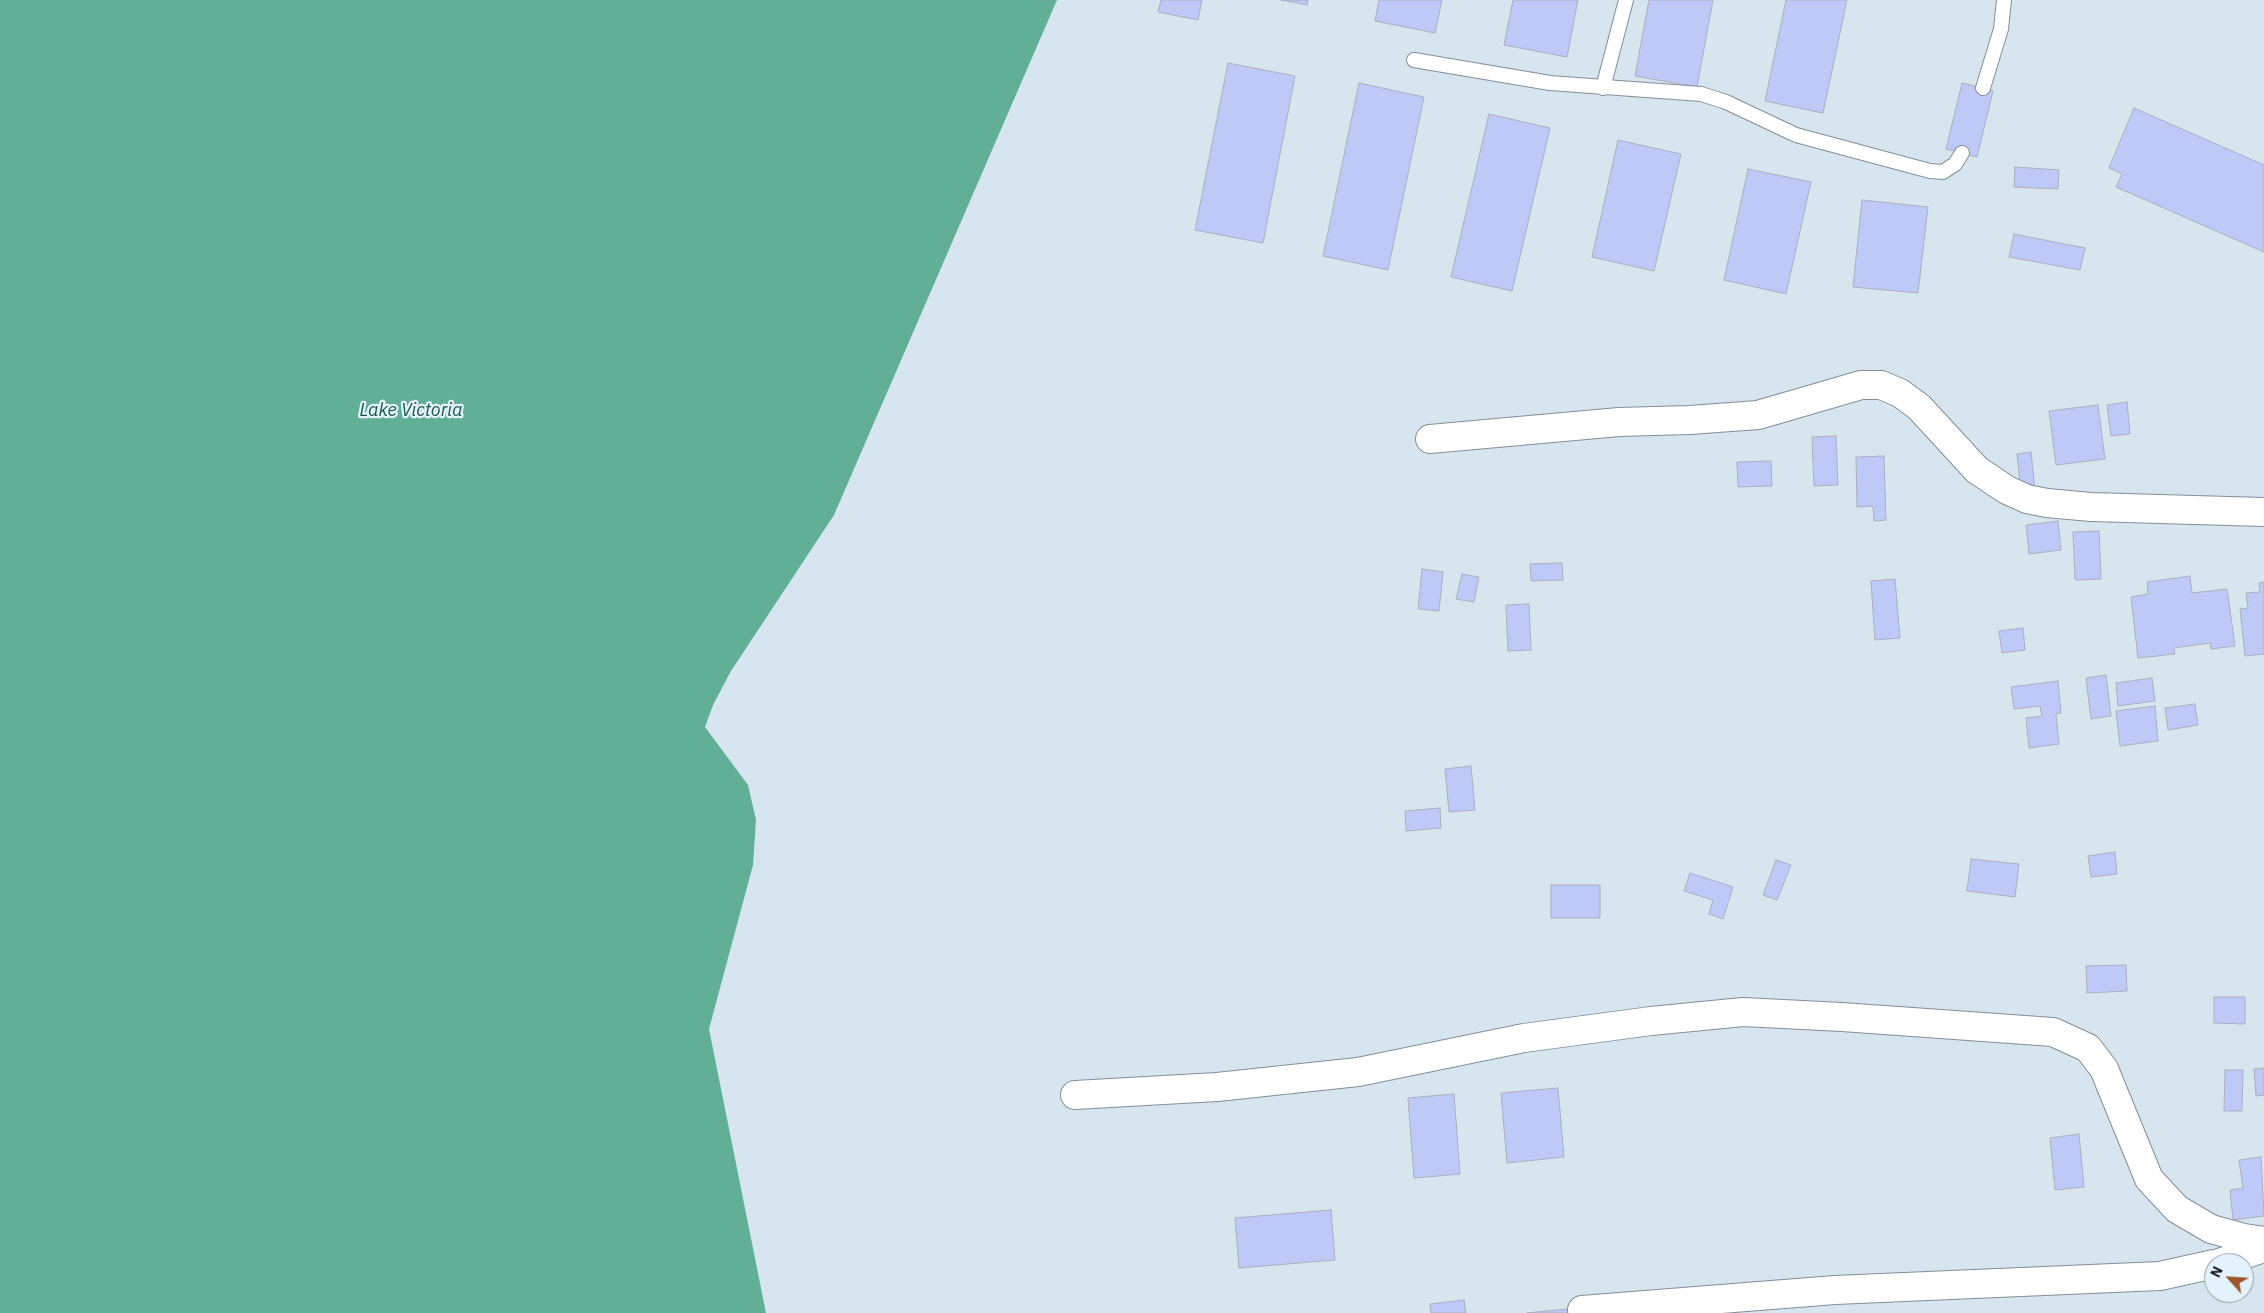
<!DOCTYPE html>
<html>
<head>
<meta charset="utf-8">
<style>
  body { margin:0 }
  #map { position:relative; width:2264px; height:1313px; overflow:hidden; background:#d7e5ef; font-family:"IBM Plex Sans",sans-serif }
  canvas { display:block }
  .north { position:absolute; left:2204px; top:1253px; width:50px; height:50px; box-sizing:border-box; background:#e4f2fc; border:1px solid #929ca4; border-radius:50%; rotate:296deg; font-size:14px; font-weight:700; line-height:20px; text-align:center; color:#161b1f }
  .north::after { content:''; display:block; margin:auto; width:18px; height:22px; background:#9c572b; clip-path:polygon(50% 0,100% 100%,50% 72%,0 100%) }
</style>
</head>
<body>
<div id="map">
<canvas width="2264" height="1313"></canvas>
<div class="north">N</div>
</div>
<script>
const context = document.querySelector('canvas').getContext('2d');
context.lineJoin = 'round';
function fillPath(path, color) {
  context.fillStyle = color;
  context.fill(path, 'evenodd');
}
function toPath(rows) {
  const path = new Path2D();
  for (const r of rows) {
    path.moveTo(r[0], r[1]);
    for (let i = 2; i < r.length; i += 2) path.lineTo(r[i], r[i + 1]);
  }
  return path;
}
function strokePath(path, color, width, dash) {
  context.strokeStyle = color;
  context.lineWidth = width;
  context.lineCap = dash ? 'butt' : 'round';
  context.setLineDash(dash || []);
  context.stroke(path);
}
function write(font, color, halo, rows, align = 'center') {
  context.font = font + ' "IBM Plex Sans",sans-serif';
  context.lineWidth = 4.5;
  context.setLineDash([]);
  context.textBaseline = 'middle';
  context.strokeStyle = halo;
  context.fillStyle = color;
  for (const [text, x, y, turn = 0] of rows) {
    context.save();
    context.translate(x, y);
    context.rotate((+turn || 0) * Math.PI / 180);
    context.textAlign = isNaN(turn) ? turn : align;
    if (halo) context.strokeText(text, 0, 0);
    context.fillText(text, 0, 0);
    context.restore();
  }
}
fillPath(toPath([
  [0,0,1057,0,834,515,731,671,713,705,705,727,748,785,756,820,753,865,709,1029,766,1313,0,1313]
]), '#61af97');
const building = toPath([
  [1161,0,1202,0,1198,20,1158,12,1161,0],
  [1281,0,1308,0,1307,5,1281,0],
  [1379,0,1442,0,1435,33,1375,21,1379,0],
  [1513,0,1578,0,1567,57,1504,45,1513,0],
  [1649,0,1713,0,1697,87,1635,76,1649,0],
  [1786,0,1847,0,1823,113,1765,101,1786,0],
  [1228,63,1295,76,1263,243,1195,230,1228,63],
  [1359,83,1424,97,1388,270,1323,256,1359,83],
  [1962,83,1993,91,1977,157,1946,149,1962,83],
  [2134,108,2264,165,2264,252,2116,187,2122,174,2109,168,2134,108],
  [1489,114,1550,128,1512,291,1451,277,1489,114],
  [1618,140,1681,154,1654,271,1592,257,1618,140],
  [2015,167,2059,170,2058,189,2014,187,2015,167],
  [1748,169,1811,182,1786,294,1724,280,1748,169],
  [1862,200,1928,207,1918,293,1853,287,1862,200],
  [2014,234,2085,248,2080,270,2009,257,2014,234],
  [2127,402,2130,434,2111,436,2107,405,2127,402],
  [2098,405,2105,459,2056,465,2049,411,2098,405],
  [1836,436,1838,485,1814,486,1812,437,1836,436],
  [2031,452,2035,490,2021,492,2017,454,2031,452],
  [1884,456,1886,520,1874,521,1873,506,1857,507,1856,457,1884,456],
  [1771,461,1772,486,1738,487,1737,462,1771,461],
  [2058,521,2061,550,2029,554,2026,525,2058,521],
  [2099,531,2101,579,2075,580,2073,532,2099,531],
  [1562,563,1563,580,1531,581,1530,564,1562,563],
  [1422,569,1443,572,1439,611,1418,609,1422,569],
  [1462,574,1479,577,1474,602,1456,599,1462,574],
  [2190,576,2192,593,2227,589,2235,646,2211,649,2210,643,2174,648,2175,654,2138,658,2131,597,2148,594,2147,582,2190,576],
  [1895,579,1900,638,1875,640,1871,581,1895,579],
  [2264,582,2264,654,2245,656,2240,609,2248,608,2246,593,2260,592,2259,583,2264,582],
  [1529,604,1531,650,1508,651,1506,605,1529,604],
  [2023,628,2025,650,2002,653,1999,631,2023,628],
  [2106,675,2111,716,2091,719,2086,678,2106,675],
  [2152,678,2155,701,2118,706,2116,683,2152,678],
  [2058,681,2061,713,2056,714,2059,744,2029,748,2026,718,2042,716,2040,706,2014,709,2011,687,2058,681],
  [2195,704,2198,725,2168,730,2165,708,2195,704],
  [2155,706,2158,741,2120,746,2116,711,2155,706],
  [1471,766,1475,810,1449,812,1445,769,1471,766],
  [1440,808,1441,828,1406,831,1405,811,1440,808],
  [2115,852,2117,874,2091,877,2088,856,2115,852],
  [1971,859,2019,864,2015,897,1967,891,1971,859],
  [1776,860,1791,865,1777,900,1763,895,1776,860],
  [1690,873,1733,887,1723,919,1709,914,1713,900,1684,891,1690,873],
  [1551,885,1600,885,1600,918,1551,918,1551,885],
  [2126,965,2127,991,2087,993,2086,966,2126,965],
  [2214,997,2245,997,2245,1024,2214,1023,2214,997],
  [2264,1068,2264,1095,2256,1096,2254,1069,2264,1068],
  [2225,1070,2243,1070,2242,1111,2224,1111,2225,1070],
  [1558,1088,1564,1157,1507,1163,1501,1093,1558,1088],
  [1454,1094,1460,1174,1414,1178,1408,1098,1454,1094],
  [2079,1134,2084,1187,2055,1190,2050,1138,2079,1134],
  [2261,1157,2264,1216,2233,1220,2230,1190,2243,1188,2239,1160,2261,1157],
  [1331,1210,1335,1260,1239,1268,1235,1218,1331,1210],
  [1464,1300,1466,1313,1431,1313,1430,1304,1464,1300],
  [1577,1308,1577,1313,1527,1313,1577,1308]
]);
fillPath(building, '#bec9f8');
strokePath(building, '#abafbd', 1);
const service = toPath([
  [1414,60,1550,83,1701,94,1726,102,1796,135,1930,171,1943,172,1955,164,1962,153],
  [1603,88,1626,0],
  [1983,88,2001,29,2004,0]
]);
const minor = toPath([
  [1430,439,1619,422,1690,420,1758,415,1861,385,1881,385,1900,393,1919,407,1977,470,2007,490,2027,499,2047,503,2091,507,2264,512],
  [1075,1095,1217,1087,1358,1072,1524,1038,1651,1021,1743,1012,1842,1017,2053,1032,2088,1048,2104,1069,2149,1179,2177,1209,2211,1229,2244,1238,2264,1241],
  [2219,1263,2264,1248],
  [1582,1310,1835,1290,2160,1276,2214,1264]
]);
strokePath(service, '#828f98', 16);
strokePath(minor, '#828f98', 30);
strokePath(service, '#fff', 14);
strokePath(minor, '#fff', 28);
write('italic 18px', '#195848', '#e4f2fc', [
  ["Lake Victoria",411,411]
]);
</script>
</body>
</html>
